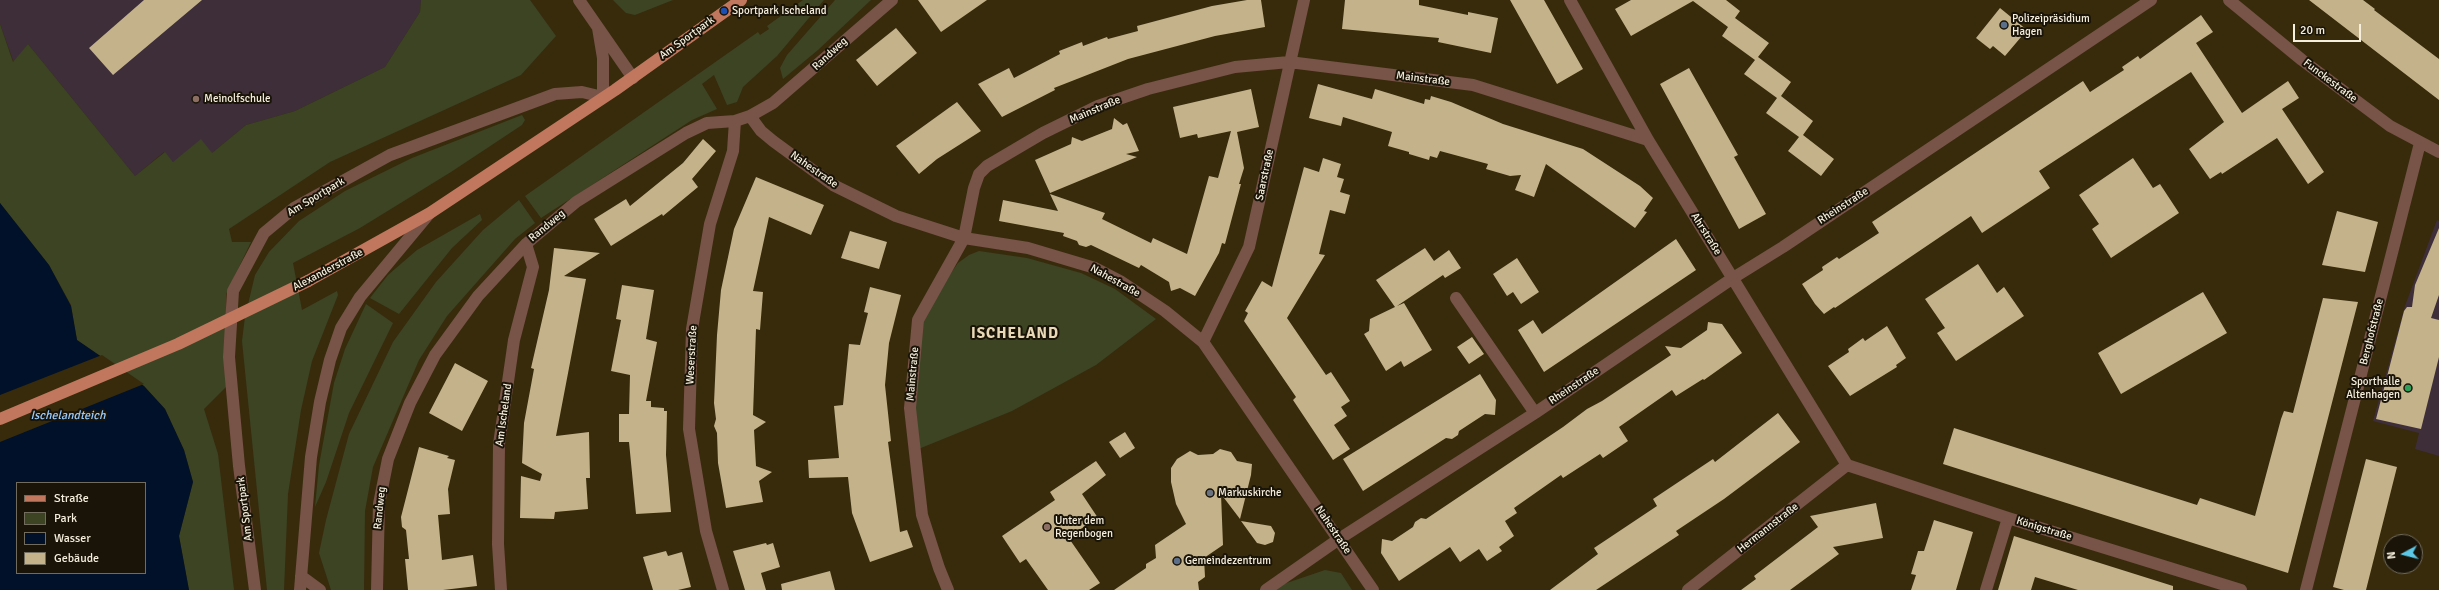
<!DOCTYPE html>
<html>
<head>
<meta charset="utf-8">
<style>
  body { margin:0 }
  #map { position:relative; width:2439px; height:590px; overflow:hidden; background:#372b0c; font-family:Signika,sans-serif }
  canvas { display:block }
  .legend { position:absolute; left:16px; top:482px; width:130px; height:92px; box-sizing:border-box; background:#1a1408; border:1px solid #726c5e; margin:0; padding:5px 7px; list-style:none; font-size:12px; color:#f6efde }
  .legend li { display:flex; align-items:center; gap:8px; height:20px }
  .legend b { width:20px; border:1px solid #726c5e }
  .north { position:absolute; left:2383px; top:534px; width:40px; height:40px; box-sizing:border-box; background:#1a1408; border:1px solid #726c5e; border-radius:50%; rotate:263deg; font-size:11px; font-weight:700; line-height:16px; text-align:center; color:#f6efde }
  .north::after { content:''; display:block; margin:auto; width:14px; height:18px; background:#5bc8e7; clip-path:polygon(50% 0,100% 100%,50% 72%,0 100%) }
  .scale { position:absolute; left:2293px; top:24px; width:68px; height:18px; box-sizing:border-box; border:2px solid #f6efde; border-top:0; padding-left:5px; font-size:12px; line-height:14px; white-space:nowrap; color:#f6efde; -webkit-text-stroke:3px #1a1408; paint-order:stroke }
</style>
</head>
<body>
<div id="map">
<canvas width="2439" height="590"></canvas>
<ul class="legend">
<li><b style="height:5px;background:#c1775d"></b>Straße</li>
<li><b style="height:11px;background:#3c4423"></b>Park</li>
<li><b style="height:11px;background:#001129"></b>Wasser</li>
<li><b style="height:11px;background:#c4b28a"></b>Gebäude</li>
</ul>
<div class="north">N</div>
<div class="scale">20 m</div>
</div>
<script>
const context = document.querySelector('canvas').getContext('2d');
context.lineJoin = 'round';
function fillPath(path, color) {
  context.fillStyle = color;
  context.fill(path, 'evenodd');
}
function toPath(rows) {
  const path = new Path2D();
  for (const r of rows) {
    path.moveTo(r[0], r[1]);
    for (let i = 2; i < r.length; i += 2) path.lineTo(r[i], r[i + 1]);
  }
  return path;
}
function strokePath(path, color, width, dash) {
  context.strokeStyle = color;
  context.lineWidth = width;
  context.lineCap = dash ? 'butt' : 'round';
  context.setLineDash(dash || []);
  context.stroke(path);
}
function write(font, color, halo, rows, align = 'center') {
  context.font = font + ' Signika,sans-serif';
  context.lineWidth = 4;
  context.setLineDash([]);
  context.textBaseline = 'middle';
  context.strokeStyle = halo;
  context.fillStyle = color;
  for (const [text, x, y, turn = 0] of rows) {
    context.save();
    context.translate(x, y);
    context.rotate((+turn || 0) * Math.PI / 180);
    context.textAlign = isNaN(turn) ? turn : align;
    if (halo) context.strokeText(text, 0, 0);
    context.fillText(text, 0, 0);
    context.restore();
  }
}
fillPath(toPath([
  [0,0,421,0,420,12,385,67,295,111,246,125,212,153,173,162,164,152,135,176,28,44,14,63,0,24],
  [2437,220,2439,221,2439,456,2415,449,2419,433,2373,421,2405,306]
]), '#3e2e3a');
fillPath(toPath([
  [421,0,530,0,556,36,521,75,330,162,229,229,232,242,251,242,226,294,226,387,204,409,218,454,234,590,189,590,179,536,193,482,184,450,165,409,144,386,77,340,71,305,49,265,0,203,0,24,13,62,28,44,135,176,165,152,173,162,201,139,212,153,246,125,295,111,385,67,420,12],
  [613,0,673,0,635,15,626,13],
  [803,0,824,0,777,56,743,87,737,102,727,105,714,75,702,84,717,109,692,120,541,218,525,196,758,32,760,35,769,29,767,26],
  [835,0,871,0,818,50,783,79,780,68,787,55],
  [522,115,525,120,522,125,451,172,360,228,293,263,302,310,337,291,338,295,312,361,301,410,288,494,284,590,267,590,242,341,245,317,255,275,269,252,299,221,345,191,412,158],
  [519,200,535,223,515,239,447,316,419,360,373,467,365,511,364,590,331,590,319,553,326,520,349,434,393,342,436,282,483,230],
  [480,214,482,220,452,248,399,314,370,298,388,275,417,250],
  [979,251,1027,258,1081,273,1115,289,1156,319,1096,365,1012,411,916,450,910,408,918,320,958,263,969,255],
  [366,304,393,323,349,413,326,482,315,507,319,465,334,383,345,349],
  [1325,570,1341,573,1352,590,1266,590]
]), '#3c4423');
fillPath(toPath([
  [0,203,49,265,71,306,77,340,144,386,165,409,184,450,193,482,179,536,189,590,0,590],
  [17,483,145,483,145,573,17,573]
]), '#001129');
fillPath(toPath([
  [102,355,144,384,0,442,0,395]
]), '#372b0c');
fillPath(toPath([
  [144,0,202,0,113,75,89,48],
  [918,0,987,0,941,32],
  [1247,0,1261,0,1265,27,1215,36,1128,59,1054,88,1055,90,1002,117,978,84,1009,68,1014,78,1060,54,1059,51,1082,42,1083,46,1107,37,1108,39,1138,31,1137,26,1212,6],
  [1345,0,1419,0,1419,5,1468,15,1468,12,1498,18,1491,53,1438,42,1439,38,1342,29],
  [1510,0,1544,0,1583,69,1557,84],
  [1631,0,1726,0,1740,11,1735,18,1769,43,1758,57,1791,82,1781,96,1813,121,1803,135,1834,159,1821,176,1788,151,1799,137,1766,113,1777,98,1744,74,1755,60,1722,36,1728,27,1693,1,1631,36,1615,9],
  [2309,0,2363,0,2375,9,2374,10,2439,59,2439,100],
  [2000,8,2027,30,2005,56,1993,46,1990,49,1976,38],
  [2201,15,2213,32,2196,43,2242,113,2288,81,2299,98,2282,109,2324,172,2308,184,2277,138,2222,174,2221,172,2210,179,2189,149,2224,122,2191,72,2039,171,2050,188,1982,233,1971,216,1835,308,1834,307,1824,314,1815,304,1802,284,1823,270,1822,267,1837,257,1839,259,1879,233,1872,222,2083,81,2090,92,2124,70,2122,67,2138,56,2140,59],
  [896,28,917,53,877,86,856,60],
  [1689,68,1738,155,1734,157,1766,214,1739,229,1660,84],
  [1318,84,1372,99,1375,89,1424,104,1425,99,1430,100,1431,96,1451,102,1503,124,1583,149,1640,186,1653,198,1644,211,1647,212,1635,228,1546,164,1534,197,1515,190,1521,175,1510,176,1486,169,1488,164,1440,151,1437,158,1430,156,1429,160,1409,154,1409,152,1388,146,1392,132,1343,117,1341,126,1309,118],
  [1251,89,1259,127,1237,132,1244,168,1239,184,1241,184,1225,244,1222,243,1219,253,1195,296,1180,288,1171,291,1169,282,1141,265,1139,268,1091,245,1086,247,1079,245,1077,241,1063,236,1064,233,999,221,1003,200,1058,211,1050,194,1105,213,1102,219,1151,243,1153,238,1187,254,1209,176,1218,178,1231,131,1198,138,1197,134,1180,138,1173,107],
  [957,102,981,131,937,159,919,174,896,146],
  [1114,118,1123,125,1127,123,1139,151,1126,154,1137,157,1050,193,1035,160,1071,144,1072,137,1082,141,1112,129],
  [703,139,716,151,692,179,698,187,663,216,662,214,611,246,594,219,626,199,630,206,683,163],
  [1323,158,1341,164,1337,177,1344,179,1340,192,1350,195,1345,214,1330,210,1319,254,1325,255,1287,318,1326,375,1331,372,1350,401,1341,407,1347,416,1334,425,1350,449,1333,460,1293,400,1296,397,1244,321,1248,313,1245,311,1262,281,1272,287,1304,167,1319,172],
  [2133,158,2153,188,2160,184,2179,213,2111,258,2092,229,2099,224,2079,195],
  [756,177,824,205,811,235,769,217,753,291,763,292,760,330,756,329,753,415,766,422,754,430,756,466,772,472,759,481,763,502,726,508,718,463,717,433,714,426,716,419,714,403,717,335,721,290,734,229],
  [2337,211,2378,222,2365,272,2322,265],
  [2439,228,2439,295,2431,318,2439,320,2439,357,2421,429,2376,419,2404,311,2407,307,2412,307,2415,285],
  [850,231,887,242,879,269,841,258],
  [1676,239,1696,270,1544,372,1518,330,1533,320,1542,334],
  [554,248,600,253,564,276,586,279,556,436,589,432,590,478,586,478,588,509,555,512,554,519,520,518,521,476,540,481,542,474,522,463,524,423,534,369,531,368,549,290],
  [1425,248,1434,261,1449,250,1461,268,1445,278,1443,275,1397,306,1404,303,1432,350,1404,367,1401,361,1386,371,1364,334,1369,331,1370,319,1395,307,1376,280],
  [1517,258,1539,292,1521,304,1513,292,1507,296,1493,274],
  [1978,264,1997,293,2004,287,2024,316,1956,361,1937,333,1945,328,1925,299],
  [622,285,654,290,646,339,657,342,646,401,651,401,651,407,664,408,664,411,667,411,666,455,671,512,636,514,629,442,619,442,619,414,629,414,630,375,611,371,621,320,616,319],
  [870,287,901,295,889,343,885,385,891,441,888,442,900,532,907,530,913,547,870,562,852,513,848,477,809,478,808,460,839,458,834,406,843,405,849,344,860,345,868,313,864,312],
  [2203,292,2227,333,2121,394,2098,353],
  [2323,298,2358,302,2288,573,1943,464,1954,428,2197,505,2200,498,2255,516,2281,419,2284,411,2293,413],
  [1708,322,1722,324,1742,353,1704,380,1703,379,1676,396,1672,390,1619,427,1628,441,1603,458,1600,454,1563,478,1561,475,1514,508,1517,513,1505,521,1514,536,1499,547,1502,551,1487,561,1479,549,1460,562,1450,547,1399,581,1381,553,1382,539,1392,541,1413,527,1415,522,1421,518,1426,519,1563,427,1587,409,1602,401,1671,355,1665,346,1681,348,1707,330],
  [1887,326,1906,358,1896,365,1897,367,1850,396,1828,366,1849,352,1848,349,1863,338,1865,341],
  [1472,337,1484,354,1469,364,1457,347],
  [455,363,488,381,462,431,429,413],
  [1480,374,1496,400,1495,415,1485,414,1459,431,1458,435,1452,439,1446,438,1363,491,1343,459],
  [1778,413,1800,442,1724,499,1676,531,1679,535,1596,590,1550,590,1598,554,1594,548,1657,506,1653,499,1713,459,1715,462],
  [1125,432,1135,448,1120,458,1109,442],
  [419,447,449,456,447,458,455,460,448,489,450,514,438,515,442,560,473,555,477,586,443,590,408,590,405,559,409,559,406,530,402,527,401,517],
  [1220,449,1231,452,1237,461,1252,464,1251,475,1240,519,1221,494,1223,545,1204,558,1205,577,1198,582,1199,590,1114,590,1146,568,1146,564,1156,558,1155,545,1186,524,1176,504,1171,482,1171,468,1177,459,1190,451,1198,455,1213,454],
  [2366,459,2397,467,2366,590,2344,590,2333,587],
  [1096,461,1106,475,1082,494,1098,518,1068,537,1100,583,1089,590,1048,590,1026,559,1020,563,1002,536,1055,500,1050,492],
  [1876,503,1883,538,1833,547,1839,554,1790,590,1741,590,1756,579,1754,576,1818,527,1810,516],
  [1934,520,1973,532,1956,590,1911,590,1916,575,1911,574,1918,551,1924,551],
  [1241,521,1271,526,1275,533,1273,542,1265,545,1257,543],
  [2014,536,2173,586,2173,590,2078,590,2035,577,2031,590,1998,590],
  [766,543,767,545,773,543,780,567,761,573,766,590,745,590,733,551],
  [666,551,668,556,682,552,691,587,678,590,653,590,643,557],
  [830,571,835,590,782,590,781,584]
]), '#c4b28a');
strokePath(toPath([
  [579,0,633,78],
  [1570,0,1648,140,1847,465],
  [2229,0,2302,60,2390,126,2439,152],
  [750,116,761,131,773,141,833,185,896,216,964,238,1028,248,1095,268,1120,281,1165,311,1203,342,1373,590],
  [1456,298,1535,413],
  [1203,342,1249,247,1304,0],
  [1847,465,2008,518,2241,590],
  [301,576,320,590],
  [255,590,239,466,229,357,233,291,264,233,294,208,390,155,555,94,582,92,603,97,603,58,598,28],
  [300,590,311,457,320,402,330,360,341,328,360,297,429,214],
  [377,590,379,504,388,459,410,403,435,355,478,296,526,244,576,202,686,133,707,123,735,121,750,116,773,103,892,0],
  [501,590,498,544,499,444,514,340,533,267,526,244],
  [723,590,706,531,689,429,692,329,710,224,733,151,735,121],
  [948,590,939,568,922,515,910,408,918,320,964,238,974,188,979,174,987,166,1043,133,1098,106,1148,89,1235,67,1289,62,1473,85,1648,140],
  [1266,590,1339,539,1535,413,1733,278,1783,247,2151,0],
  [1688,590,1847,465],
  [1986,590,2008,518],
  [2306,590,2420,143]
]), '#785347', 12);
strokePath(toPath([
  [308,281,430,213,615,90,741,0]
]), '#c1775d', 12);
strokePath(toPath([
  [0,419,178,344,308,281]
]), '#c1775d', 12);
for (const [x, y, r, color] of [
  [724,11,4,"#1a4fb4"],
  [2004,25,4,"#5c6f8a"],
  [196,99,4,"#8d6e63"],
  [2408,388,4,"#2e9e5b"],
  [1210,493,4,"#6b7280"],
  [1047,527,4,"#8d6e63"],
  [1177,561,4,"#5c6f8a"]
]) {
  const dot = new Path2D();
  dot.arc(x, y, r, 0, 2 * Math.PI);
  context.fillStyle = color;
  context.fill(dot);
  strokePath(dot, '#1a1408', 1.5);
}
write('11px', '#f6efde', '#1a1408', [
  ["Sportpark Ischeland",732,11],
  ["Polizeipräsidium",2012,19],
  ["Hagen",2012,32],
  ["Meinolfschule",204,99],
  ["Sporthalle",2400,382,"right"],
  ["Altenhagen",2400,395,"right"],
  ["Markuskirche",1218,493],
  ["Unter dem",1055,521],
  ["Regenbogen",1055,534],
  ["Gemeindezentrum",1185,561]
], 'left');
write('11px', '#f6efde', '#1a1408', [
  ["Am Sportpark",687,38,-36],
  ["Randweg",830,54,-43],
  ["Mainstraße",1423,79,7],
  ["Funckestraße",2330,81,37],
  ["Mainstraße",1095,110,-23],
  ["Nahestraße",814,170,35],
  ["Saarstraße",1265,175,-78],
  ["Am Sportpark",316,197,-31],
  ["Rheinstraße",1843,206,-33],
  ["Randweg",547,226,-40],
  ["Ahrstraße",1706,234,58],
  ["Alexanderstraße",328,270,-28],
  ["Nahestraße",1115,281,29],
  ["Berghofstraße",2372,332,-76],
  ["Weserstraße",692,355,-87],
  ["Mainstraße",913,374,-85],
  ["Rheinstraße",1574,386,-34],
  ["Am Ischeland",504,415,-82],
  ["Randweg",380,508,-84],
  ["Am Sportpark",245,509,-97],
  ["Hermannstraße",1768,528,-38],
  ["Königstraße",2044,529,17],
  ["Nahestraße",1333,530,56]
]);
write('italic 12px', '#98cbfd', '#1a1408', [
  ["Ischelandteich",68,416]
]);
context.letterSpacing = '1px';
write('bold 15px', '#e9d9b7', '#1a1408', [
  ["ISCHELAND",1015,334]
]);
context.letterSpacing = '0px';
</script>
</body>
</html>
